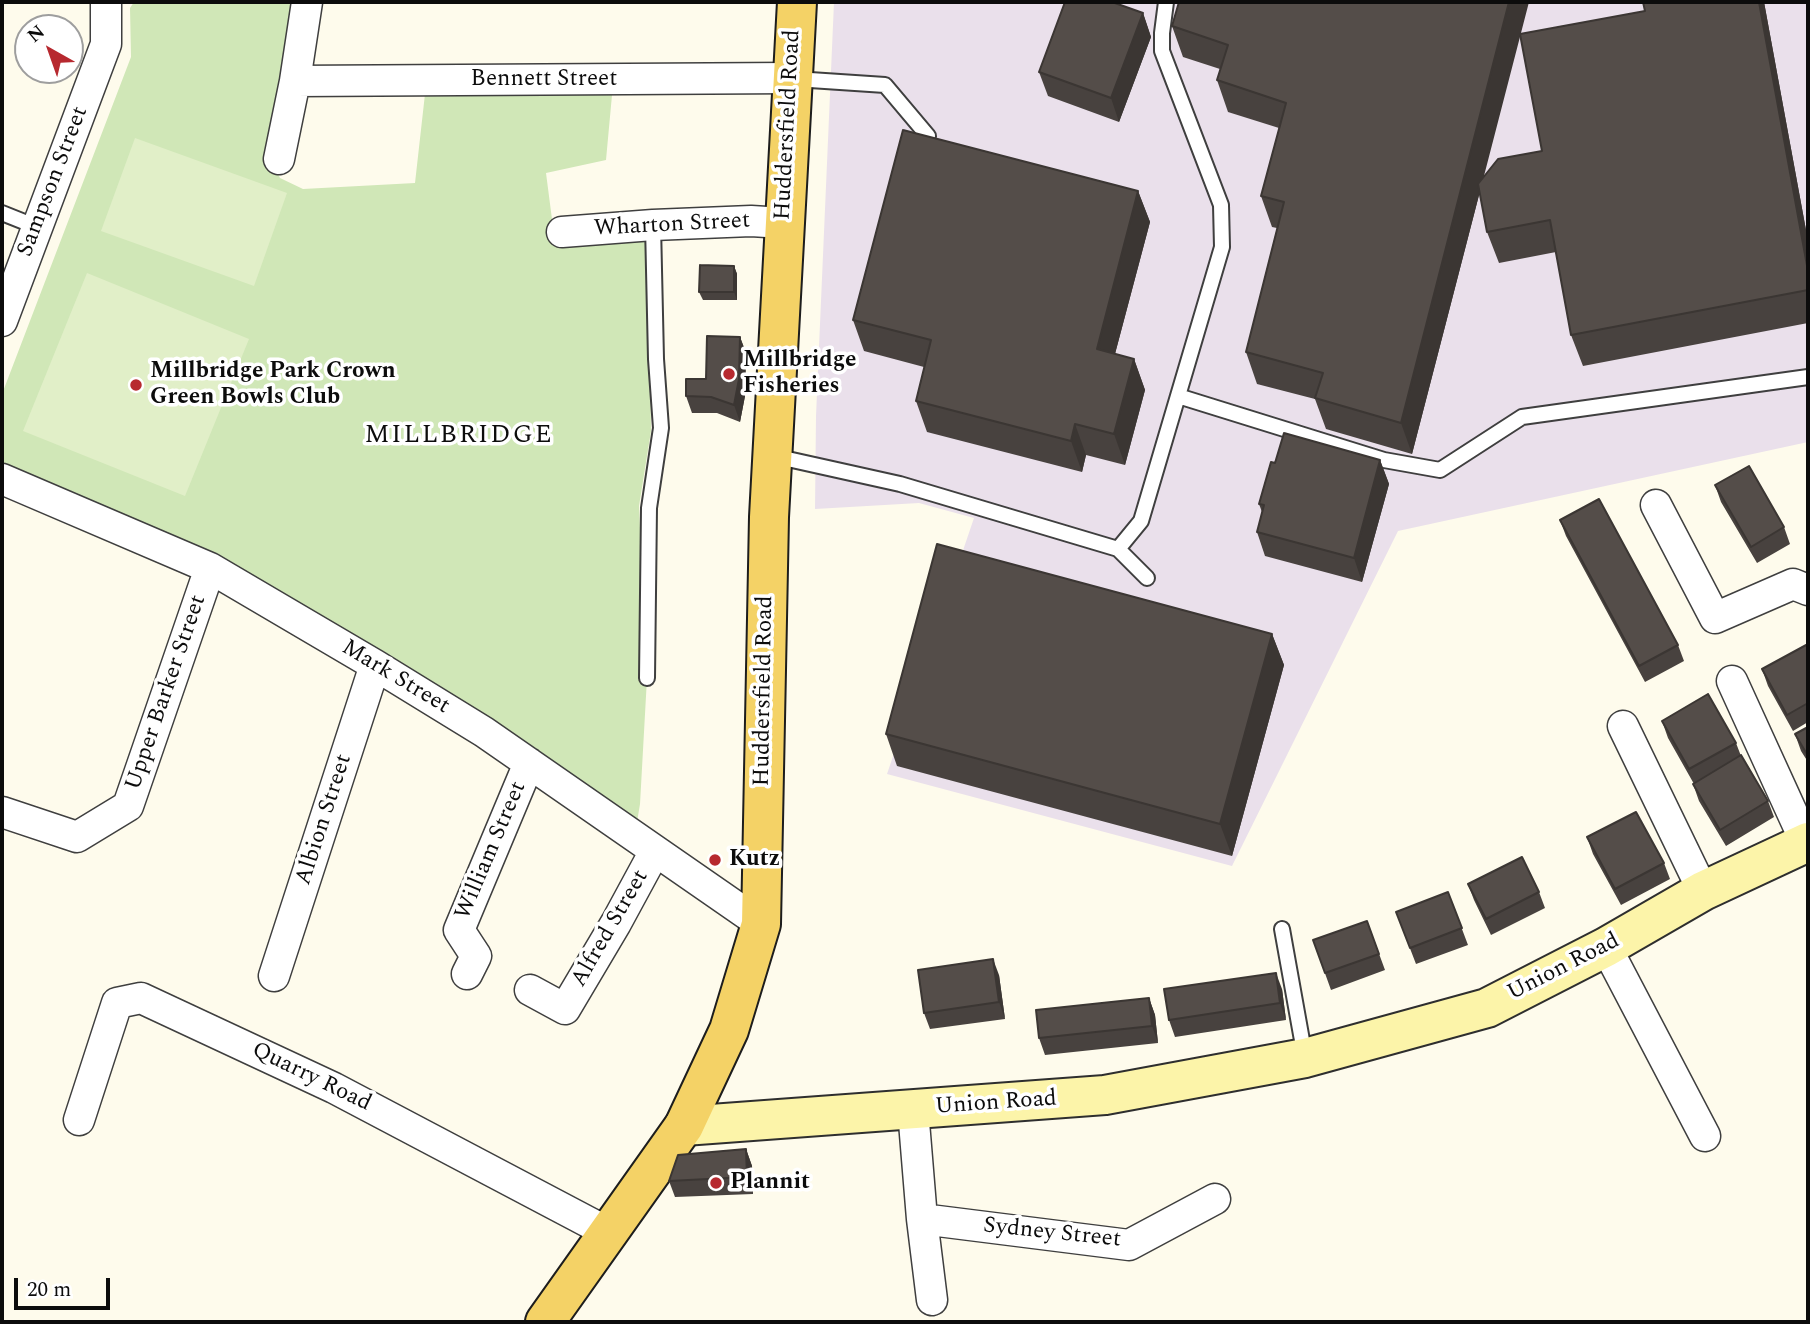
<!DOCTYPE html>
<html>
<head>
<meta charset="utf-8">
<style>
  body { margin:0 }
  #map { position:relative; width:1810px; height:1324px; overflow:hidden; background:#fefbec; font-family:Spectral,serif }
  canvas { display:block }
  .frame { position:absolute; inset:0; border:4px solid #0c0c0c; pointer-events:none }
  .north { position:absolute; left:14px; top:14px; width:70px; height:70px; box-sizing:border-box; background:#fff; border:2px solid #9e9e9e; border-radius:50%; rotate:320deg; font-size:19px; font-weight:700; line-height:28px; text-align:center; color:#0c0c0c }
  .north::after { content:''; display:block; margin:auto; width:24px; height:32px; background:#b7292f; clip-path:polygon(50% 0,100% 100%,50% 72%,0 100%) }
  .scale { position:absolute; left:14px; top:1278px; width:96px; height:32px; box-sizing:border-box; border:4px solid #0c0c0c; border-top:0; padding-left:9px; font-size:21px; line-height:24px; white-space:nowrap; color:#0c0c0c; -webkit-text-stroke:5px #fff; paint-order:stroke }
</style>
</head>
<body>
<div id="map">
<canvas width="1810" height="1324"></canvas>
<div class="frame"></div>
<div class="north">N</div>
<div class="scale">20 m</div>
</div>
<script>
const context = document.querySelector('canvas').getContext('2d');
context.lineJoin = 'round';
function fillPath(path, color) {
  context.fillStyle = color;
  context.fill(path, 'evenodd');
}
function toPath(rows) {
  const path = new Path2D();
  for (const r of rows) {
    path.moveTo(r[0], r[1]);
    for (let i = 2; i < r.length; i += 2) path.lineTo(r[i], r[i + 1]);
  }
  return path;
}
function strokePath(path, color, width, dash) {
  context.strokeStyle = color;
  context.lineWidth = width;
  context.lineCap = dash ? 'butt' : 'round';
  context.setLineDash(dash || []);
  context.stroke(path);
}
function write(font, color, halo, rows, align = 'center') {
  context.font = font + ' Spectral,serif';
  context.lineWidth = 7;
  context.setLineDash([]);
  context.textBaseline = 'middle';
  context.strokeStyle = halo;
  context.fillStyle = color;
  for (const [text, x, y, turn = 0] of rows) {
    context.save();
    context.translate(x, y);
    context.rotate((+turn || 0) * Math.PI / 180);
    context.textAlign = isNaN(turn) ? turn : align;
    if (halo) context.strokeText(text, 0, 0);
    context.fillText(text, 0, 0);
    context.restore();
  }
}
fillPath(toPath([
  [834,2,1808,2,1808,442,1398,531,1232,866,887,774,974,518,919,503,815,509,816,416]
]), '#eae0eb');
fillPath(toPath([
  [134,2,298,2,269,156,280,178,303,189,415,183,425,94,543,91,612,95,606,160,546,173,553,227,648,230,651,431,639,506,647,678,640,804,636,828,492,726,2,469,2,394,131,57,130,8]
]), '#d0e7b7');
fillPath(toPath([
  [135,138,287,193,254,286,101,231],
  [87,273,249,339,185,496,23,431]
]), '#e1efc8');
const lane = toPath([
  [795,79,885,85,928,136],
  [2,213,37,227],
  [1178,396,1384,460,1440,470,1522,417,1808,377],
  [774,456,900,484,1118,549,1147,578],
  [1118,549,1141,521,1222,247,1221,205,1162,51,1162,33,1166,2],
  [647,678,649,508,661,428,656,359,653,225],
  [1282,929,1305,1057]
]);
const street = toPath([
  [295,81,792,78],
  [279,159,295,81,307,2],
  [562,232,653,225,751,221,783,223],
  [2,321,106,44,106,2],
  [2,479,210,568,375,665,484,732,761,924],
  [1656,505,1715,618,1793,584,1808,590],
  [1732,681,1806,843],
  [1623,726,1703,891],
  [2,812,77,837,128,806,210,568],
  [1606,947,1705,1136],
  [467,974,476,956,459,930,529,763],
  [274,976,375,665],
  [530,990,565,1009,616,923,655,851],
  [913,1110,922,1219,1129,1245,1215,1199],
  [79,1120,117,1003,141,998,334,1088,609,1233],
  [922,1219,932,1300]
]);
const secondary = toPath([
  [684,1126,1105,1095,1305,1058,1487,1008,1606,947,1703,891,1808,842]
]);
const primary = toPath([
  [545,1322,684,1126,729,1030,761,924,769,517,797,2]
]);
strokePath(lane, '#3f3f3f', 18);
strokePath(street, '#3f3f3f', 33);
strokePath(secondary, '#2e2e2e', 42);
strokePath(primary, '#1d1d1d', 42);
strokePath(lane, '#fff', 14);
strokePath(street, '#fff', 30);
strokePath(secondary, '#fcf4a9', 38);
strokePath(primary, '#f4d266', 38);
fillPath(toPath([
  [1179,2,1483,177,1542,151,1764,2,1808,241,1808,323,1583,366,1571,335,1556,252,1499,263,1487,232,1480,191,1412,454,1326,429,1315,399,1257,384,1246,352,1277,228,1272,227,1261,196,1279,128,1228,112,1217,80,1220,69,1183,57,1172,26],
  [1143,13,1151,37,1119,122,1048,96,1039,72],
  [1138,191,1150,222,1115,354,1134,359,1145,390,1125,465,1086,455,1082,472,927,432,916,401,924,367,864,351,853,320],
  [734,266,737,274,737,300,703,300,699,292],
  [740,337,746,353,745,396,740,422,717,413,692,413,686,396,706,379],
  [1380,460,1389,484,1362,582,1265,556,1257,532,1262,512,1259,504,1275,463],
  [1715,485,1784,527,1790,544,1757,563,1721,502],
  [1560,520,1678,645,1684,661,1645,682,1566,536],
  [1272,634,1284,665,1232,856,897,766,886,734],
  [1808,644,1808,722,1793,731,1768,686,1762,669],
  [1662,721,1736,743,1741,756,1768,801,1774,817,1726,846,1699,801,1693,784,1694,784,1668,738],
  [1808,727,1808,762,1801,751,1795,734],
  [1587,837,1664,863,1670,879,1621,905,1593,854],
  [1468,884,1539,892,1545,908,1491,935,1474,900],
  [1448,892,1468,945,1416,964,1396,912],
  [1367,921,1385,970,1331,990,1313,940],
  [999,975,1005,1019,930,1029,924,1013],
  [1282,989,1286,1020,1175,1037,1169,1020],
  [1149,998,1155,1015,1158,1043,1045,1055,1039,1038],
  [746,1149,752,1166,753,1194,675,1197,669,1181]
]), '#48423f');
fillPath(toPath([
  [1509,2,1529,2,1412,454,1401,423],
  [1759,2,1764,2,1808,241,1808,271],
  [1143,13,1151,37,1119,122,1111,98],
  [1138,191,1150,222,1108,380,1097,349],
  [734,266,737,274,737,300,734,292],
  [740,337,746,353,745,396,740,422,734,405],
  [1134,359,1145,390,1125,465,1114,434],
  [1075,424,1086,455,1082,472,1071,441],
  [1380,460,1389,484,1362,582,1354,558],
  [1272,634,1284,665,1232,856,1220,824],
  [993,959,999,975,1005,1019,999,1002],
  [1276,973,1282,989,1286,1020,1280,1003],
  [1149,998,1155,1015,1158,1043,1152,1026],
  [746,1149,752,1166,753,1194,747,1177]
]), '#3b3633');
const building = toPath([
  [1065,2,1112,2,1143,13,1111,98,1039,72,1065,2],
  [1179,2,1509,2,1401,423,1315,398,1323,373,1246,352,1284,202,1261,196,1286,103,1217,80,1228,45,1172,26,1179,2],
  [1643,2,1759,2,1808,271,1808,290,1571,335,1550,220,1487,232,1478,184,1498,159,1542,151,1520,34,1645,11,1643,2],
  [903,130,1138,191,1097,349,1134,359,1114,434,1075,424,1071,441,916,401,931,340,853,320,903,130],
  [700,265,734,266,734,292,699,292,700,265],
  [707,336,740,337,739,379,734,405,711,397,686,396,686,379,706,379,707,336],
  [1284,433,1380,460,1354,558,1257,532,1264,505,1259,504,1271,462,1275,463,1284,433],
  [1749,466,1784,527,1751,547,1715,485,1749,466],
  [1599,499,1678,645,1639,666,1560,520,1599,499],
  [937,544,1272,634,1220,824,886,734,937,544],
  [1808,644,1808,703,1787,715,1762,669,1808,644],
  [1708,694,1736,743,1689,769,1662,721,1708,694],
  [1808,727,1808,756,1795,734,1808,727],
  [1741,755,1768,801,1720,830,1693,784,1741,755],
  [1636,812,1664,863,1615,889,1587,837,1636,812],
  [1522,857,1539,892,1486,919,1468,884,1522,857],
  [1448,892,1462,928,1410,948,1396,912,1448,892],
  [1367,921,1379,954,1325,973,1313,940,1367,921],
  [993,959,999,1002,924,1013,918,970,993,959],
  [1276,973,1280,1003,1169,1020,1164,989,1276,973],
  [1149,998,1152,1026,1039,1038,1036,1010,1149,998],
  [746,1149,747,1177,669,1181,678,1155,746,1149]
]);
fillPath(building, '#544d49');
strokePath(building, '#3b3633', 2);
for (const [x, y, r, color] of [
  [729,374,7,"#b7292f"],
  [136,385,7,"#b7292f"],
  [715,860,7,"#b7292f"],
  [716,1183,7,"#b7292f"]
]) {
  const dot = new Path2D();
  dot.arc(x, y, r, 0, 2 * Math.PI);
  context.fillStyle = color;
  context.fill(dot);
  strokePath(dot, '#fff', 2.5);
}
write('23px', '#0c0c0c', '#fff', [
  ["Bennett Street",544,80],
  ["Huddersfield Road",789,125,-87],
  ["Sampson Street",54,182,-69],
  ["Wharton Street",672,226,-3],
  ["Mark Street",395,678,31],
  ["Huddersfield Road",765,691,-89],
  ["Upper Barker Street",167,693,-71],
  ["Albion Street",325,820,-72],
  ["William Street",492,851,-67],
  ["Alfred Street",611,929,-60],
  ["Union Road",1564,968,-27],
  ["Quarry Road",311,1078,26],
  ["Union Road",996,1104,-4],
  ["Sydney Street",1052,1234,6]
]);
write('bold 23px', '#0c0c0c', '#fff', [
  ["Millbridge",743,361],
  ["Fisheries",743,387],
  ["Millbridge Park Crown",150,372],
  ["Green Bowls Club",150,398],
  ["Kutz",729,860],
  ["Plannit",730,1183]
], 'left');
context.letterSpacing = '2px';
write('26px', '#0c0c0c', '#fff', [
  ["MILLBRIDGE",459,437]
]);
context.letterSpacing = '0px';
</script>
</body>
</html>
